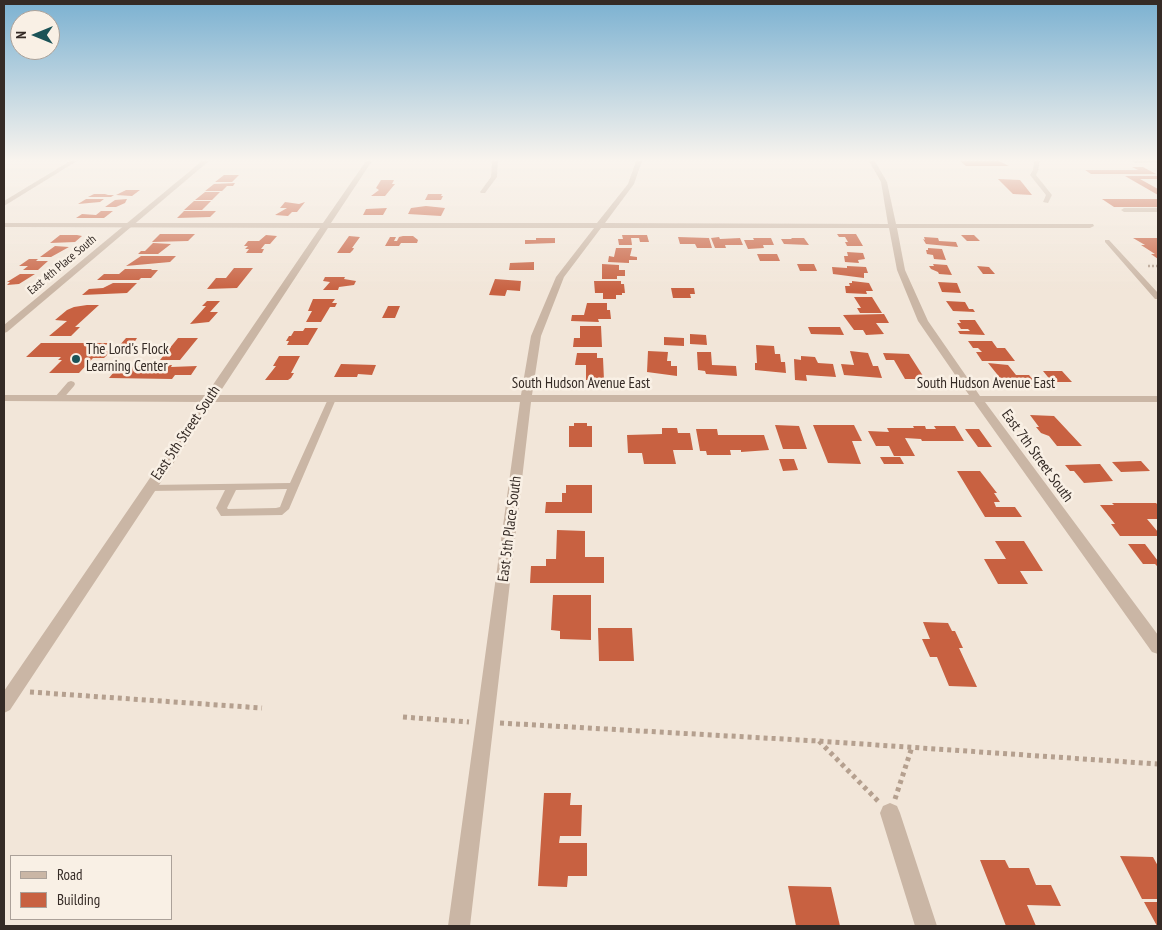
<!DOCTYPE html>
<html>
<head>
<meta charset="utf-8">
<style>
  body { margin:0 }
  #map { position:relative; width:1162px; height:930px; overflow:hidden; background:#f2e6d9; font-family:"PT Sans Narrow",sans-serif }
  canvas { display:block }
  .frame { position:absolute; inset:0; border:5px solid #352b26; pointer-events:none }
  .legend { position:absolute; left:10px; top:855px; width:162px; height:65px; box-sizing:border-box; background:#f9f0e5; border:1px solid #aba199; margin:0; padding:6px 9px; list-style:none; font-size:15px; color:#352b26 }
  .legend li { display:flex; align-items:center; gap:10px; height:25px }
  .legend b { width:25px; border:1px solid #aba199 }
  .north { position:absolute; left:10px; top:10px; width:50px; height:50px; box-sizing:border-box; background:#f9f0e5; border:1px solid #aba199; border-radius:50%; rotate:270deg; font-size:14px; font-weight:700; line-height:20px; text-align:center; color:#352b26 }
  .north::after { content:''; display:block; margin:auto; width:18px; height:22px; background:#1b5357; clip-path:polygon(50% 0,100% 100%,50% 72%,0 100%) }
</style>
</head>
<body>
<div id="map">
<canvas width="1162" height="930"></canvas>
<div class="frame"></div>
<ul class="legend">
<li><b style="height:6px;background:#cab6a5"></b>Road</li>
<li><b style="height:14px;background:#c86141"></b>Building</li>
</ul>
<div class="north">N</div>
</div>
<script>
const context = document.querySelector('canvas').getContext('2d');
context.lineJoin = 'round';
function fillPath(path, color) {
  context.fillStyle = color;
  context.fill(path, 'evenodd');
}
function toPath(rows) {
  const path = new Path2D();
  for (const r of rows) {
    path.moveTo(r[0], r[1]);
    for (let i = 2; i < r.length; i += 2) path.lineTo(r[i], r[i + 1]);
  }
  return path;
}
function strokePath(path, color, width, dash) {
  context.strokeStyle = color;
  context.lineWidth = width;
  context.lineCap = dash ? 'butt' : 'round';
  context.setLineDash(dash || []);
  context.stroke(path);
}
function write(font, color, halo, rows, align = 'center') {
  context.font = font + ' "PT Sans Narrow",sans-serif';
  context.lineWidth = 5;
  context.setLineDash([]);
  context.textBaseline = 'middle';
  context.strokeStyle = halo;
  context.fillStyle = color;
  for (const [text, x, y, turn = 0] of rows) {
    context.save();
    context.translate(x, y);
    context.rotate((+turn || 0) * Math.PI / 180);
    context.textAlign = isNaN(turn) ? turn : align;
    if (halo) context.strokeText(text, 0, 0);
    context.fillText(text, 0, 0);
    context.restore();
  }
}
fillPath(toPath([
  [960,161,999,161,1009,166,966,166],
  [1132,167,1143,167,1156,174,1091,174,1085,170,1138,170],
  [224,175,239,175,232,182,215,182],
  [1125,176,1158,176,1158,179,1140,179,1158,189,1158,195],
  [998,179,1020,180,1032,195,1013,194],
  [381,180,394,180,392,184,395,184,385,196,371,196,379,190,376,188],
  [235,183,233,186,227,186,222,191,205,191,214,184],
  [126,190,140,190,132,196,116,195],
  [205,192,220,192,212,200,195,200],
  [94,194,108,194,105,195,114,195,111,197,88,197],
  [428,194,442,194,441,196,443,196,441,200,425,200],
  [86,199,104,199,100,202,78,204],
  [127,199,125,203,116,207,105,207,115,200],
  [1102,199,1158,199,1158,207,1114,207],
  [194,201,211,201,202,210,184,210],
  [285,202,299,204,305,202,297,212,292,212,288,216,275,215,287,208,280,208],
  [426,206,445,208,441,216,408,214,411,208],
  [387,208,383,215,363,215,366,209],
  [101,211,113,211,104,218,76,218,82,214,96,215],
  [184,211,216,211,210,217,177,218],
  [160,234,195,234,188,241,152,242],
  [837,234,856,234,863,246,847,246,845,242,848,242,845,237,839,237],
  [60,235,77,235,82,236,75,242,50,243],
  [266,235,277,236,270,244,265,244,261,249,264,249,262,253,246,253,249,249,245,249,248,246,244,246,248,241,259,241],
  [622,235,647,235,649,242,640,242,639,238,631,238,632,245,619,245,618,239,623,239],
  [961,235,974,235,980,241,967,241],
  [349,236,360,237,352,248,354,248,353,250,350,253,337,253],
  [403,236,413,236,418,240,417,243,401,243,399,246,385,246,390,237,396,237,394,241,397,241,399,237],
  [678,237,709,238,712,248,697,248,695,244,680,244],
  [719,237,720,239,740,238,743,245,725,245,726,248,715,248,711,238],
  [924,237,938,238,939,241,956,242,958,247,926,244,923,239,925,240],
  [536,238,555,238,555,243,525,244,525,240,536,240],
  [753,238,771,238,774,245,763,245,764,248,748,249,744,240,754,240],
  [791,238,804,238,809,245,784,244,781,239,792,239],
  [1133,238,1158,238,1158,259,1151,254,1155,254,1141,245,1145,245],
  [153,243,171,244,158,254,138,254,141,251,145,251],
  [55,246,69,247,51,257,40,257],
  [616,248,632,248,630,256,637,257,637,260,629,260,629,263,608,262,609,256,614,257],
  [928,248,942,249,946,260,934,259,933,255,927,254,926,250,928,250],
  [847,252,863,253,865,259,858,260,859,263,845,262,844,256,848,256],
  [757,254,777,254,780,261,760,261],
  [141,256,176,256,170,262,126,266],
  [29,259,38,259,36,261,48,261,38,270,23,270,28,266,19,266],
  [534,262,534,270,509,270,510,263],
  [602,264,619,265,619,270,625,270,625,276,617,276,617,279,602,279],
  [797,264,814,264,817,271,800,271],
  [933,264,947,265,952,275,939,274,938,272,931,269,929,266,934,266],
  [847,266,866,267,868,273,864,273,864,278,833,274,832,267,847,268],
  [977,266,989,267,995,274,983,274],
  [234,268,253,268,237,288,207,289,216,278,226,278],
  [125,269,152,269,151,270,158,270,151,278,141,278,139,280,97,280,104,274,119,274],
  [20,274,35,274,19,284,7,285,10,282,7,282],
  [325,277,345,277,344,279,356,281,354,285,339,287,338,290,323,290,330,282,323,281],
  [495,279,521,281,520,291,507,290,505,296,489,295],
  [594,281,621,281,621,284,624,284,625,293,622,293,622,295,616,295,616,299,603,299,603,293,595,293],
  [852,281,869,283,873,291,866,291,867,294,846,293,845,286,850,286,849,283,852,283],
  [938,282,957,283,961,293,942,292],
  [113,283,137,283,127,293,82,295,89,289,103,288],
  [671,288,694,288,695,294,690,294,691,298,673,298],
  [854,297,872,297,882,313,860,313,857,308,861,308],
  [313,299,335,299,332,303,337,303,335,307,330,307,321,322,306,322,312,311,308,311],
  [207,301,220,301,210,312,218,312,209,322,190,324,206,306,202,306],
  [946,301,965,302,969,309,973,309,975,312,953,311],
  [587,303,607,303,607,310,610,310,611,319,598,319,599,322,571,321,572,315,584,315],
  [87,305,99,305,75,327,80,327,71,336,49,336,67,321,55,320,67,310,74,307],
  [388,306,400,306,395,318,382,318],
  [884,314,889,323,876,323,884,334,866,335,863,330,854,330,843,315],
  [959,320,975,320,985,335,960,334,958,331,970,331,968,329,961,329,957,323,961,323],
  [580,326,601,326,602,347,573,347,574,338,580,338],
  [808,327,840,327,844,335,811,334],
  [305,328,318,328,308,345,287,345,289,341,286,341,289,336,291,336,294,331,303,331],
  [690,334,706,335,707,345,690,344],
  [664,337,684,338,684,346,664,345],
  [126,338,137,338,132,346,119,346],
  [178,338,198,338,180,360,160,360],
  [968,341,992,341,997,348,1005,348,1015,361,982,361,976,352,982,352,978,348,973,348],
  [41,343,108,343,100,351,111,351,104,358,93,358,79,373,49,373,62,360,58,360,61,357,26,357],
  [756,345,774,346,775,354,780,354,781,362,785,362,786,373,755,370,755,363,757,363],
  [648,351,668,352,667,361,671,361,671,366,677,366,677,376,647,372],
  [850,351,868,353,873,366,878,366,882,378,844,375,841,364,854,365],
  [697,352,711,352,712,365,736,366,737,376,706,374,705,371,698,370],
  [577,353,597,353,597,358,603,358,604,380,586,380,586,365,575,365],
  [883,353,909,354,925,379,905,379,894,360,886,360],
  [279,356,300,356,291,373,294,373,291,378,288,380,265,380,276,366,273,366],
  [801,356,815,357,818,363,833,364,836,377,806,375,807,381,795,380,794,359,801,360],
  [988,363,1008,365,1016,375,1029,375,1040,388,1030,388,1027,384,1005,384],
  [341,364,376,365,372,375,358,374,357,377,334,377],
  [172,365,171,367,197,366,191,375,175,375,172,379,109,378,118,367],
  [1043,371,1062,371,1072,382,1052,382],
  [1030,415,1054,416,1082,446,1057,446,1049,436,1041,433,1036,427,1039,427],
  [574,423,587,423,587,426,592,426,592,447,569,447,569,426,574,426],
  [775,425,799,426,807,449,783,449],
  [813,425,854,425,862,441,852,441,861,464,828,463],
  [913,426,925,426,926,429,936,429,934,426,955,426,964,441,922,441,921,439,905,438,915,456,894,456,889,446,876,446,868,431,889,432,887,428,914,428],
  [662,428,677,428,678,433,690,433,693,450,673,450,676,464,644,464,642,453,628,453,627,435,662,434],
  [696,429,717,429,718,435,764,435,769,450,741,452,741,450,730,450,731,455,707,455,706,451,700,451],
  [965,429,979,429,992,447,978,447],
  [880,457,900,457,904,464,884,464],
  [779,459,794,459,798,470,783,471],
  [1141,461,1150,471,1121,472,1112,462],
  [1100,464,1113,481,1084,483,1074,471,1070,471,1065,465],
  [957,471,980,471,997,493,994,493,1000,502,994,502,996,507,1015,507,1022,517,985,517],
  [566,485,592,485,592,513,545,513,546,502,562,502,562,493,566,493],
  [1112,503,1156,503,1158,505,1158,519,1147,519,1158,532,1158,536,1120,536,1111,524,1115,524,1100,505,1114,505],
  [557,530,585,531,585,557,604,557,604,583,530,583,531,566,546,566,546,559,556,559],
  [995,541,1024,541,1043,571,1020,571,1028,584,998,584,984,559,1006,559],
  [1128,544,1145,544,1158,561,1158,567,1155,564,1143,564],
  [553,595,591,595,591,640,560,639,560,631,551,630],
  [923,622,948,623,952,631,955,631,963,648,959,648,977,687,949,686,937,657,930,657,922,639,930,639],
  [598,628,632,628,634,661,599,661],
  [544,793,571,793,570,805,582,805,581,836,560,836,559,843,587,843,587,876,568,876,567,887,538,886],
  [1120,856,1153,857,1158,866,1158,899,1142,899],
  [980,860,1005,860,1009,868,1029,868,1036,885,1051,885,1061,906,1027,905,1036,926,1006,926],
  [788,886,831,887,840,926,796,926],
  [1144,902,1158,902,1158,926,1157,926]
]), '#c86141');
strokePath(toPath([
  [1148,266,1158,266]
]), '#b5a08f', 2.5, [2, 2]);
strokePath(toPath([
  [30,692,262,708],
  [403,717,469,722],
  [500,723,818,741,1158,764],
  [819,741,878,801],
  [895,799,912,747]
]), '#b5a08f', 5, [4, 4]);
fillPath(toPath([
  [1133,161,1158,161,1158,162,1135,163,1133,161],
  [1034,168,1039,169,1036,175,1052,195,1048,203,1043,202,1046,195,1030,175,1034,168],
  [1158,208,1158,212,1124,212,1121,210,1124,208,1158,208],
  [1105,240,1109,240,1158,293,1158,299,1155,299,1105,242,1105,240],
  [71,381,74,382,75,384,74,386,61,401,55,401,54,399,55,397,68,382,71,381],
  [332,396,336,399,289,509,282,515,221,516,216,508,225,490,149,491,144,488,149,485,290,483,328,399,332,396],
  [287,489,280,507,276,508,228,509,227,508,236,490,287,489]
]), '#cab6a5');
fillPath(toPath([
  [70,161,77,161,4,206,4,201,70,161],
  [366,161,372,161,331,223,597,223,628,184,636,161,642,161,634,184,605,223,888,224,881,182,869,161,875,161,887,182,896,224,1093,224,1094,226,1090,228,897,228,905,270,928,321,980,396,1158,396,1158,402,985,402,1158,635,1158,654,1152,652,974,402,531,402,470,926,448,926,520,402,214,402,10,710,4,713,4,691,202,402,4,401,4,395,206,395,320,228,4,227,4,223,323,223,366,161],
  [328,228,594,228,556,277,531,336,521,395,218,395,328,228],
  [601,228,889,228,897,270,918,321,969,395,532,395,541,336,564,277,601,228],
  [492,161,498,161,497,177,485,193,481,193,480,192,491,177,492,161],
  [1034,161,1040,161,1038,170,1033,169,1034,161],
  [890,803,897,806,900,813,937,926,915,926,880,813,883,806,890,803]
]), '#cab6a5');
fillPath(toPath([
  [202,161,209,161,7,332,4,333,4,325,202,161]
]), '#cab6a5');
const sky = context.createLinearGradient(0, 0, 0, 291);
sky.addColorStop(0, '#7bb1d1');
sky.addColorStop(0.55, '#f9f4ee');
sky.addColorStop(1, '#f9f4ee00');
context.fillStyle = sky;
context.fillRect(0, 0, 1162, 291);
for (const [x, y, r, color] of [
  [76,359,5,"#1b5357"]
]) {
  const dot = new Path2D();
  dot.arc(x, y, r, 0, 2 * Math.PI);
  context.fillStyle = color;
  context.fill(dot);
  strokePath(dot, '#f9f0e5', 2);
}
write('12px', '#352b26', '#f9f0e5', [
  ["East 4th Place South",62,265,-40]
]);
write('15px', '#352b26', '#f9f0e5', [
  ["The Lord's Flock",86,350],
  ["Learning Center",86,367]
], 'left');
write('15px', '#352b26', '#f9f0e5', [
  ["South Hudson Avenue East",581,384],
  ["South Hudson Avenue East",986,384],
  ["East 5th Street South",186,433,-56],
  ["East 7th Street South",1037,456,54],
  ["East 5th Place South",510,529,-83]
]);
</script>
</body>
</html>
